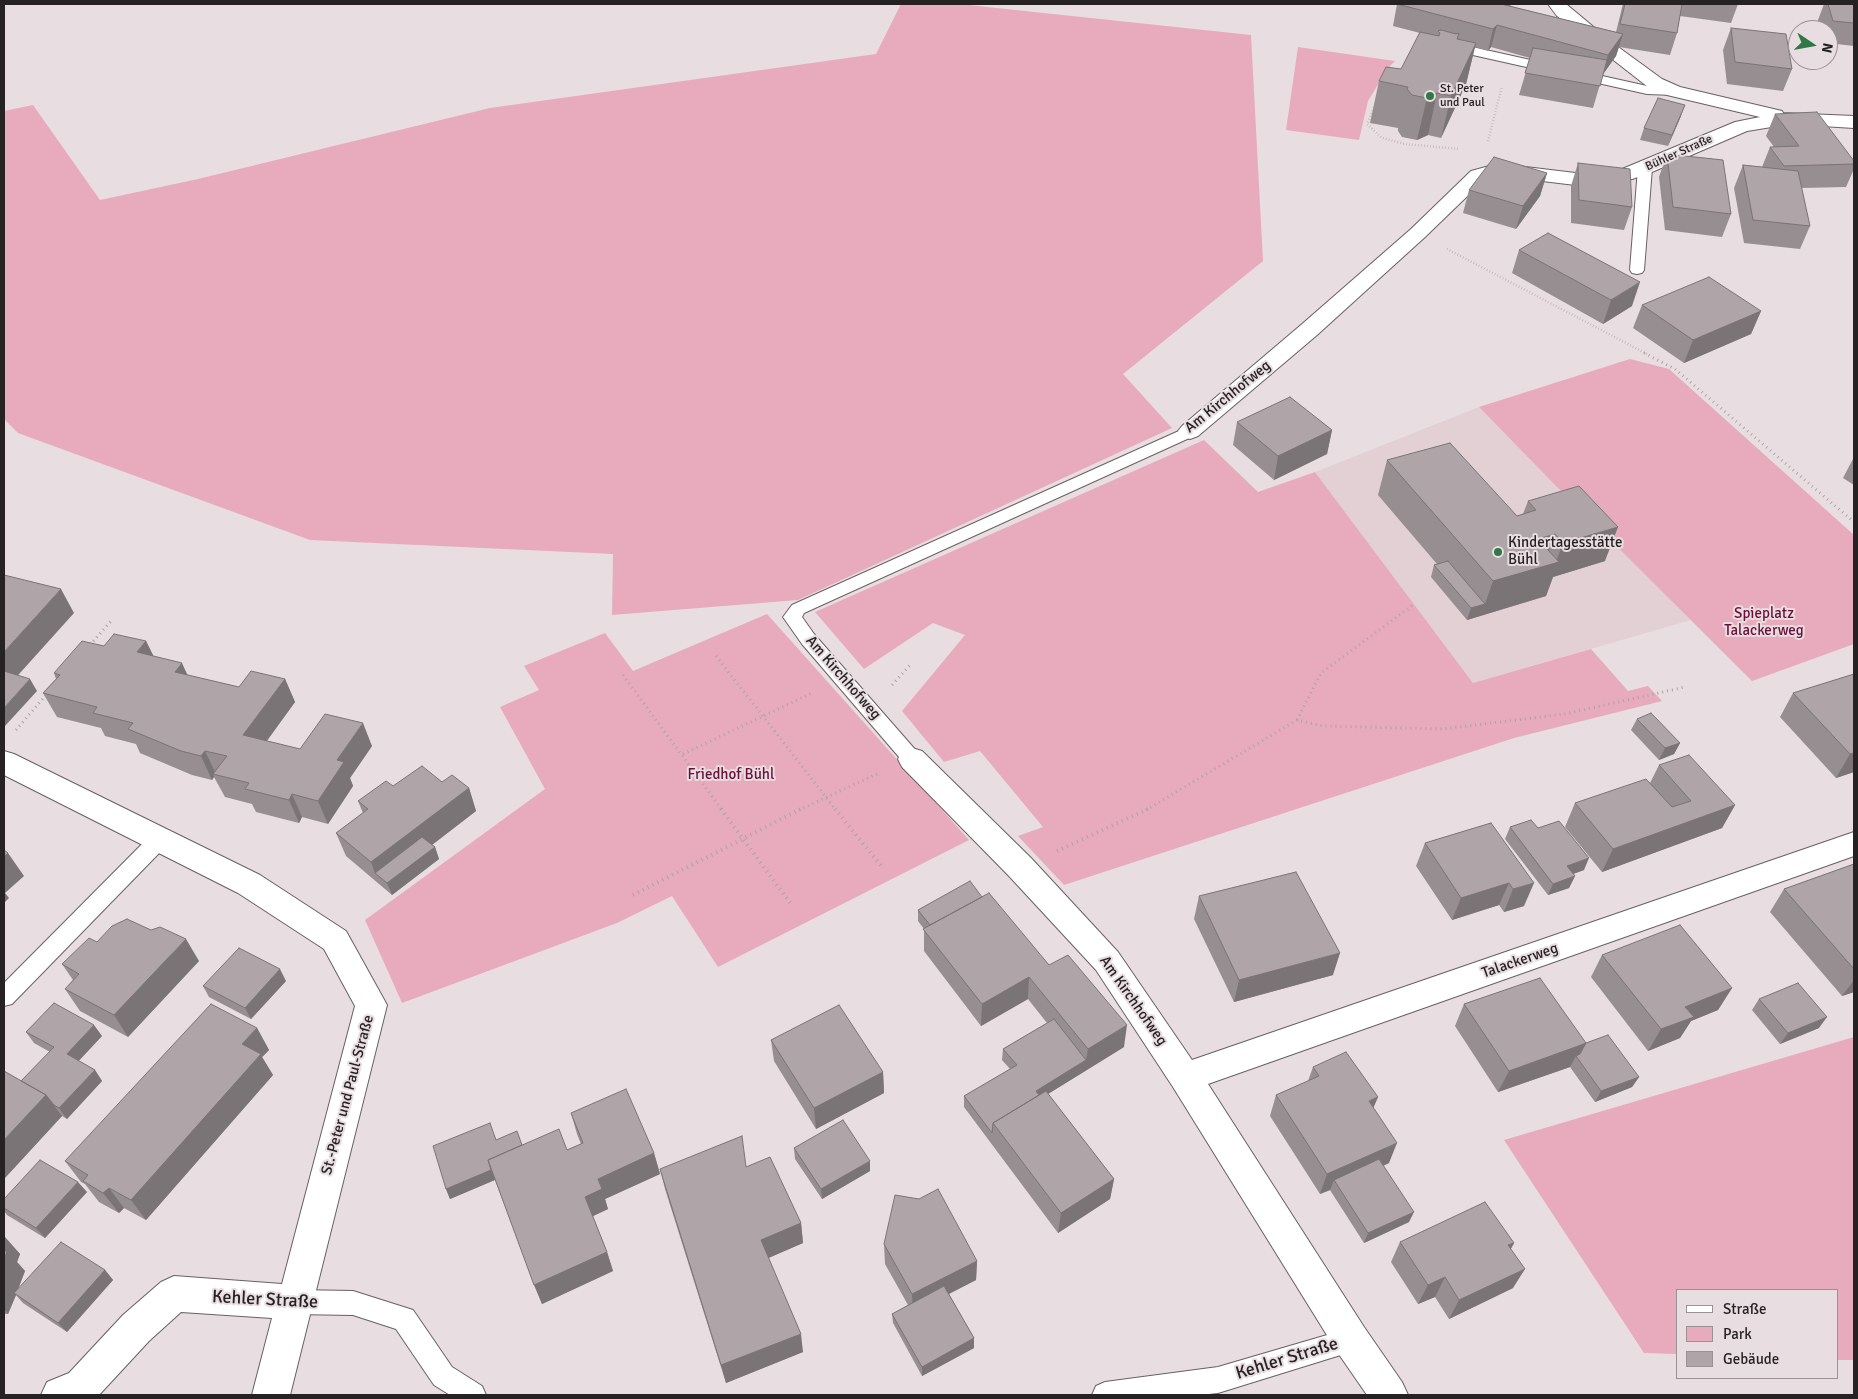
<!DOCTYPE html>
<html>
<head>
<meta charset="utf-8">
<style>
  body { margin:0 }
  #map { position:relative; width:1858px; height:1399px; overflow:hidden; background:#e8dde0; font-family:Signika,sans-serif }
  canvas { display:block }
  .frame { position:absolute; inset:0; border:5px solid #262223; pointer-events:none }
  .legend { position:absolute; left:1676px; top:1289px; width:162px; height:90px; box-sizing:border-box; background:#e8dde0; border:1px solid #9a9294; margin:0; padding:6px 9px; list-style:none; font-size:15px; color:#262223 }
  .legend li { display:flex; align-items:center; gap:10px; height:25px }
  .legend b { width:25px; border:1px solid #9a9294 }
  .north { position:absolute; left:1788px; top:20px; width:50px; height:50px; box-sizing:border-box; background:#e8dde0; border:1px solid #9a9294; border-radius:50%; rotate:102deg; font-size:14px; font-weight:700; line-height:20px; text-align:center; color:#262223 }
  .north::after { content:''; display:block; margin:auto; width:18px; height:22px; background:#317844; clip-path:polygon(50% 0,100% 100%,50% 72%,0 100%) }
</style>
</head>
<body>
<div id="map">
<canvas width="1858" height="1399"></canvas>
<div class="frame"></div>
<ul class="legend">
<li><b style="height:6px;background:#fff"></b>Straße</li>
<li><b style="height:14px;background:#e8abbd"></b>Park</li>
<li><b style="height:14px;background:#afa5a8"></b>Gebäude</li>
</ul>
<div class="north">N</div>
</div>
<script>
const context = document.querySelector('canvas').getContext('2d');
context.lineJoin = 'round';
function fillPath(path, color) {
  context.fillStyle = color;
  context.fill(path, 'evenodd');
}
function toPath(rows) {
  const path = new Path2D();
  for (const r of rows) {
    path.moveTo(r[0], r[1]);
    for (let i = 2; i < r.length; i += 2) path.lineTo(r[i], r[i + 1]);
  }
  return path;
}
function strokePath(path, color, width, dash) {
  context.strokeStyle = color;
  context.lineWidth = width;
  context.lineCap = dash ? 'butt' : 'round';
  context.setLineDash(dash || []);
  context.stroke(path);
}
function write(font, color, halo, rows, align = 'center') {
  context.font = font + ' Signika,sans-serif';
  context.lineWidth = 4;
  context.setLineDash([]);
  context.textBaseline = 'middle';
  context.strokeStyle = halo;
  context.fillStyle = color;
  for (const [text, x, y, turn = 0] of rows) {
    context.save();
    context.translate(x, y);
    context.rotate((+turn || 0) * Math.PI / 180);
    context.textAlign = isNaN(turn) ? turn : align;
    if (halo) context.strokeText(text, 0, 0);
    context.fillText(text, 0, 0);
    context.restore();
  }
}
fillPath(toPath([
  [1479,407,1553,483,1691,620,1473,683,1315,472]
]), '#e3d0d5');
fillPath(toPath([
  [901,4,959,4,1251,35,1263,261,1123,374,1172,428,798,600,612,615,613,554,310,540,18,433,4,419,4,111,33,105,100,200,198,179,490,108,876,54],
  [1298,47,1395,61,1388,68,1368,101,1359,140,1286,130],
  [1630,359,1669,369,1854,535,1854,644,1752,681,1553,483,1479,407],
  [1204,440,1258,492,1315,472,1473,683,1591,649,1628,691,1648,686,1662,701,1514,738,1064,885,1018,836,1043,827,980,751,944,762,902,711,965,635,933,623,864,669,815,612],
  [767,614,969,840,718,967,672,896,617,923,402,1003,365,920,545,789,500,707,539,690,524,666,605,633,633,671],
  [1854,1037,1854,1360,1837,1360,1837,1290,1677,1290,1677,1354,1644,1353,1504,1140]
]), '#e8abbd');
const service = toPath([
  [1450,42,1647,86,1674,87,1680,91,1674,95,1647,94,1446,49,1444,46,1446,43,1450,42],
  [1645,164,1652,168,1644,270,1642,273,1637,274,1632,273,1630,270,1638,168,1645,164],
  [1190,426,1196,427,1198,431,1196,435,804,613,802,617,814,634,919,754,922,759,919,764,912,766,905,764,802,644,783,617,792,605,1190,426],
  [160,831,167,833,170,839,167,845,12,1004,4,1006,4,983,153,833,160,831],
  [294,1290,353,1291,413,1310,452,1367,482,1386,486,1395,450,1395,434,1385,396,1329,353,1315,294,1314,285,1311,282,1302,285,1293,294,1290],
  [1351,1328,1360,1331,1364,1340,1360,1349,1218,1393,1199,1395,1092,1395,1096,1386,1105,1382,1218,1367,1351,1328]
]);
const minor = toPath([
  [1548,4,1566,4,1614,44,1662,79,1680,87,1782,111,1783,113,1854,116,1854,128,1790,124,1747,131,1652,172,1618,184,1592,187,1509,177,1485,179,1425,237,1317,335,1198,436,1190,439,1182,436,1178,431,1182,426,1301,325,1411,229,1471,171,1493,165,1509,165,1592,175,1615,172,1735,122,1760,117,1667,95,1648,87,1557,16,1548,4],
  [912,748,922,751,1031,858,1118,952,1192,1060,1854,832,1854,856,1208,1084,1364,1327,1402,1382,1408,1395,1367,1395,1338,1353,1173,1087,1096,970,1009,876,902,767,898,759,902,751,912,748],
  [4,751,14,754,260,875,346,931,387,1005,290,1395,252,1395,272,1318,181,1312,149,1341,99,1395,41,1395,47,1382,69,1373,123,1315,161,1282,174,1276,282,1284,355,1006,324,949,238,893,4,775,4,751]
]);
strokePath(service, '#696062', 2);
strokePath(minor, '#696062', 2);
strokePath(toPath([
  [1374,108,1367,124,1382,138,1405,144,1459,149],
  [1488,141,1502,86],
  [1447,249,1647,354]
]), '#aca3a6', 2.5, [0.5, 2.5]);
strokePath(toPath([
  [1644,353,1675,369,1854,522],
  [90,645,111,621],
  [716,656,836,810],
  [623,675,722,810],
  [892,685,911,664],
  [1297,720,1321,673,1413,605],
  [16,730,46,695],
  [683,754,812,693],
  [799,810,879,773],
  [1146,810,1297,720,1322,726,1443,729,1565,714,1685,687]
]), '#aca3a6', 3, [1, 4]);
strokePath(toPath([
  [721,809,791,904],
  [835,809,883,868],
  [1057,851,1148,809],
  [633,895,801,809]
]), '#aca3a6', 4, [1, 4.5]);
fillPath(service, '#fff');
fillPath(minor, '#fff');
fillPath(toPath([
  [1397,4,1514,4,1509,6,1616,32,1623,4,1738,4,1731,23,1680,16,1677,33,1670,55,1619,47,1616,56,1603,74,1593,108,1519,95,1530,58,1491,47,1488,51,1475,47,1466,84,1441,138,1428,135,1417,140,1402,137,1398,131,1398,128,1370,123,1379,81,1401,69,1420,33,1393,26],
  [1824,4,1854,4,1854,46,1828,43,1828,30,1821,30,1818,20],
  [1731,28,1792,69,1783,91,1727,84,1723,50],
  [1775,114,1854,161,1854,169,1846,187,1801,188,1810,226,1800,249,1744,243,1734,188,1743,165,1762,167,1770,147,1774,147,1766,136],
  [1681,116,1668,146,1640,140,1644,128],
  [1667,154,1731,214,1722,237,1665,230,1659,177],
  [1578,163,1632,207,1624,230,1571,223,1571,186],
  [1547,173,1540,196,1516,229,1463,213,1469,190],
  [1519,250,1632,306,1603,324,1512,273],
  [1642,305,1761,311,1751,334,1684,363,1633,328],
  [1237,422,1332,430,1327,454,1274,480,1233,445],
  [1854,457,1854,485,1843,478],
  [1387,460,1517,516,1523,514,1528,501,1605,561,1553,577,1546,596,1467,620,1431,577,1434,565,1437,564,1378,495],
  [146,641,153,656,187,675,239,687,285,679,295,702,267,741,300,749,372,746,350,778,353,786,328,824,302,817,299,823,256,812,252,804,225,797,214,777,212,780,192,775,140,753,136,744,105,736,101,728,57,717,43,693,56,679,54,673,104,646],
  [1854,674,1854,772,1836,778,1780,717,1793,693],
  [1637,719,1680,743,1674,754,1659,760,1631,730],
  [1659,765,1735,805,1722,828,1602,872,1565,827,1575,803,1650,783],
  [442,782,469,788,476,811,432,845,435,847,439,859,392,895,346,856,336,833,363,813,358,801,393,786],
  [1491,823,1524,906,1504,912,1499,905,1452,920,1416,866,1425,843],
  [1510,827,1538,828,1584,870,1573,874,1575,876,1569,888,1548,895,1505,839],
  [1854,864,1854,992,1842,996,1770,912,1784,889],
  [1199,896,1333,975,1234,1002,1194,919],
  [982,897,1049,965,1124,1047,1048,1094,1114,1179,1110,1199,1058,1233,964,1107,964,1096,1010,1069,1002,1060,1003,1049,1047,1023,1028,999,981,1026,924,951,924,929,918,921,918,910],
  [97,942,199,961,128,1037,80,1011,65,989,73,980,62,964],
  [1602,955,1732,988,1718,1010,1691,1021,1680,1038,1648,1051,1591,977],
  [286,981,251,1019,209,997,203,986],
  [1759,999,1819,1028,1780,1044,1752,1010],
  [1464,1004,1586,1043,1639,1077,1632,1087,1595,1102,1570,1067,1498,1092,1455,1026],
  [257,1028,269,1050,262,1057,273,1075,146,1220,124,1208,119,1213,99,1202,85,1184,81,1182,65,1161],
  [26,1032,102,1036,78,1061,95,1070,102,1081,67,1119,62,1116,4,1179,4,1071,21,1081,50,1052,34,1043],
  [771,1040,883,1072,884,1093,816,1129,774,1061],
  [1313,1067,1378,1097,1373,1108,1389,1163,1383,1166,1409,1222,1364,1243,1330,1190,1320,1194,1270,1116,1276,1095,1308,1081],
  [571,1113,654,1153,660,1174,605,1199,608,1209,593,1216,607,1252,613,1271,542,1304,495,1180,450,1199,446,1189,522,1145,567,1150,581,1144,577,1134],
  [794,1148,870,1171,822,1199,795,1159],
  [747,1167,801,1223,803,1243,768,1258,803,1352,726,1383,665,1189,660,1169],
  [87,1192,45,1238,7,1215,4,1211,4,1199],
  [4,1236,20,1254,17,1262,25,1271,18,1288,105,1270,113,1280,67,1332,23,1303,16,1295,8,1314,4,1314],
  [1400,1242,1514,1243,1511,1249,1513,1288,1449,1319,1435,1297,1418,1304,1391,1262],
  [884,1244,977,1261,976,1280,949,1294,974,1338,974,1348,922,1376,893,1323,892,1314,908,1305,885,1264]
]), '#968e90');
fillPath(toPath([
  [1506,4,1514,4,1505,7],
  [1497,25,1491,47,1488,51,1493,29],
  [1623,34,1616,56,1601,77,1608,55],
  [1476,43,1466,84,1441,138,1451,96],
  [1437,93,1428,135,1417,140,1427,98],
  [1685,105,1681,116,1668,146,1672,135],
  [1547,173,1540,196,1516,229,1523,206],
  [1640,282,1632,306,1603,324,1611,300],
  [1761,311,1751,334,1684,363,1693,340],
  [1332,430,1327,454,1274,480,1278,456],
  [1618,527,1605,561,1553,577,1546,596,1467,620,1471,608,1485,604,1493,581,1538,539,1555,534,1543,566,1556,562,1563,543],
  [61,589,74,613,11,683,4,678,4,652],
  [146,641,158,665,137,652],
  [182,663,193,687,175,672],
  [30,679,37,691,5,726,4,725,4,708],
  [285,679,295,702,254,758,243,735],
  [363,723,372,746,350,778,353,786,328,824,318,801,337,760],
  [1680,743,1674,754,1659,760,1665,748],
  [205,751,216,774,213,774,214,777,212,780,201,756],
  [1854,753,1854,772,1836,778,1850,754],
  [469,788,476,811,385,881,375,873,371,862],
  [292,794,302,817,299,823,289,800],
  [1735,805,1722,828,1602,872,1613,849],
  [435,847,439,859,392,895,387,883],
  [8,853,24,876,5,893,9,898,4,903,4,857],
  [1589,858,1584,870,1562,878,1567,866],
  [1575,876,1569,888,1548,895,1553,884],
  [1509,883,1499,905,1452,920,1461,898],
  [1534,883,1524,906,1504,912,1513,889],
  [186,939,199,961,128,1037,114,1015],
  [1340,953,1333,975,1234,1002,1239,980],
  [280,969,286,981,251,1019,245,1008],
  [1029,977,1028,999,981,1026,982,1004],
  [1854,980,1854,992,1842,996],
  [1732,988,1718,1010,1691,1021,1680,1038,1648,1051,1661,1029,1685,1007],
  [1827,1017,1819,1028,1780,1044,1788,1033],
  [94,1025,102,1036,75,1065,67,1054],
  [1127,1025,1124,1047,1035,1102,1036,1091,1086,1060,1088,1049],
  [257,1028,269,1050,262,1057,273,1075,146,1220,131,1200,242,1044],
  [1586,1043,1577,1058,1576,1056,1570,1067,1498,1092,1509,1071],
  [95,1070,102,1081,67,1119,59,1108],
  [883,1072,884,1093,816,1129,814,1108],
  [1639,1077,1632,1087,1595,1102,1601,1091],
  [46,1095,62,1116,4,1179,4,1140],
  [1378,1097,1369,1118,1369,1101],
  [1397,1143,1389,1163,1338,1186,1334,1180,1330,1190,1320,1194,1327,1174],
  [654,1153,660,1174,605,1199,608,1209,591,1217,585,1197,598,1179],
  [526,1155,530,1165,450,1199,446,1189],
  [870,1161,870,1171,822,1199,821,1189],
  [1114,1179,1110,1199,1058,1233,1061,1213],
  [78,1182,87,1192,45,1238,36,1228],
  [109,1188,124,1208,119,1213,103,1193],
  [1414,1212,1409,1222,1364,1243,1368,1233],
  [801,1223,803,1243,764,1260,761,1240],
  [4,1236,20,1254,17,1262,25,1271,16,1295,14,1293,16,1295,8,1314,4,1309],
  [1514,1243,1503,1262,1508,1245],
  [607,1252,613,1271,542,1304,534,1285],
  [977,1261,976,1280,913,1312,912,1294],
  [1525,1269,1513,1288,1449,1319,1459,1300],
  [105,1270,113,1280,67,1332,58,1323],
  [1445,1277,1435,1297,1418,1304,1428,1285],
  [801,1334,803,1352,726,1383,721,1365],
  [974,1338,974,1348,922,1376,922,1367]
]), '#7a7476');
const building = toPath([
  [1397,4,1501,4,1623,34,1608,55,1497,25,1493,29,1397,4],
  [1625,4,1682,4,1677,33,1620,24,1625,4],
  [1828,4,1854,4,1854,23,1833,21,1828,4],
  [1731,28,1786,34,1792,69,1735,62,1731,28],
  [1441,30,1456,34,1459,33,1457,39,1476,43,1451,96,1437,93,1427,98,1412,95,1407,89,1408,87,1379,81,1386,67,1401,69,1420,32,1439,36,1440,33,1438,31,1441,30],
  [1533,48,1607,60,1600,86,1525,73,1533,48],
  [1658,98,1685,105,1672,135,1644,128,1658,98],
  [1817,112,1854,161,1854,164,1784,166,1770,147,1799,146,1775,114,1817,112],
  [1667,154,1723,160,1731,214,1673,207,1667,154],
  [1494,157,1547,173,1523,206,1469,190,1494,157],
  [1578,163,1630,169,1632,207,1579,200,1578,163],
  [1743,165,1798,171,1810,226,1753,220,1743,165],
  [1548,233,1640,282,1611,300,1519,250,1548,233],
  [1709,277,1761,311,1693,340,1642,305,1709,277],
  [1290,397,1332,430,1278,456,1237,422,1290,397],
  [1450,443,1517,516,1536,510,1528,501,1579,486,1618,527,1563,543,1555,534,1538,539,1559,562,1493,581,1387,460,1450,443],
  [1448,561,1485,604,1471,608,1434,565,1448,561],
  [4,575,61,589,4,652,4,575],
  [114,634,146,641,137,652,182,663,175,672,239,687,251,671,285,679,243,735,300,749,325,714,363,723,337,760,344,762,318,801,292,794,289,800,245,789,249,783,213,774,227,756,205,751,201,756,181,751,128,729,133,723,93,713,97,707,43,693,60,675,54,673,82,641,104,646,114,634],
  [4,671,30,679,4,708,4,671],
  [1854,674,1854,753,1850,754,1793,693,1854,674],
  [1651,713,1680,743,1665,748,1637,719,1651,713],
  [1689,755,1735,805,1613,849,1575,803,1646,779,1672,807,1691,801,1659,765,1689,755],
  [422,766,442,782,452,775,469,788,371,862,336,833,368,809,358,801,386,781,393,786,422,766],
  [1531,820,1538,828,1559,821,1589,858,1567,866,1575,876,1553,884,1510,827,1531,820],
  [1491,823,1534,883,1513,889,1509,883,1461,898,1425,843,1491,823],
  [422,837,435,847,387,883,375,873,422,837],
  [4,850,8,853,4,857,4,850],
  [1854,864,1854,969,1784,889,1854,864],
  [1296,872,1340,953,1239,980,1199,896,1296,872],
  [970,881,982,897,930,925,918,910,970,881],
  [989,893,1049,965,1068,955,1127,1025,1088,1049,1029,977,982,1004,923,929,989,893],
  [127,919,151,930,160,927,186,939,114,1015,65,989,79,974,62,964,89,938,97,942,112,926,127,919],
  [1680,925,1732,988,1685,1007,1694,1017,1661,1029,1602,955,1680,925],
  [239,948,280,969,245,1008,203,986,239,948],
  [1540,978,1586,1043,1581,1045,1509,1071,1464,1004,1540,978],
  [1798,983,1827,1017,1788,1033,1759,999,1798,983],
  [54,1003,94,1025,67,1054,95,1070,59,1108,54,1105,46,1095,21,1081,54,1047,26,1032,54,1003],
  [211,1004,257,1028,242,1044,261,1054,131,1200,109,1188,103,1193,83,1181,88,1175,65,1161,211,1004],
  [839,1005,883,1072,814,1108,771,1040,839,1005],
  [1054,1019,1086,1060,1036,1091,1039,1095,993,1123,992,1133,964,1096,1017,1065,1003,1049,1054,1019],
  [1608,1035,1639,1077,1601,1091,1576,1056,1580,1054,1586,1043,1608,1035],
  [1346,1052,1378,1097,1369,1101,1397,1143,1327,1174,1276,1095,1319,1076,1313,1067,1346,1052],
  [4,1071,46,1095,4,1140,4,1071],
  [626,1089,654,1153,598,1179,602,1189,585,1197,607,1252,534,1285,488,1160,559,1129,567,1150,583,1143,571,1113,626,1089],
  [1046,1091,1114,1179,1061,1213,993,1123,1046,1091],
  [843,1120,870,1161,821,1189,794,1148,843,1120],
  [490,1123,496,1140,517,1131,522,1145,488,1160,491,1170,446,1189,433,1146,490,1123],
  [742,1136,746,1167,770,1157,801,1223,761,1240,801,1334,721,1365,660,1169,742,1136],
  [1379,1159,1414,1212,1368,1233,1334,1180,1379,1159],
  [40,1160,78,1182,36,1228,4,1208,4,1199,40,1160],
  [938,1189,977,1261,912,1294,884,1244,895,1195,919,1199,938,1189],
  [1485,1202,1514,1243,1508,1245,1525,1269,1459,1300,1445,1277,1428,1285,1400,1242,1485,1202],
  [61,1242,105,1270,58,1323,14,1293,61,1242],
  [4,1251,7,1251,4,1260,4,1251],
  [944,1286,974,1338,922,1367,892,1314,944,1286]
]);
fillPath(building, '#afa5a8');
strokePath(building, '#7a7476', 1);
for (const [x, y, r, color] of [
  [1430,96,5,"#317844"],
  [1498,552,5,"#317844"]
]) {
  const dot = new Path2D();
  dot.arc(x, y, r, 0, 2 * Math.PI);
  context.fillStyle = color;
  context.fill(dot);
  strokePath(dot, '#e8dde0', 2);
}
write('12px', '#262223', '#e8dde0', [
  ["St. Peter",1440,89],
  ["und Paul",1440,103]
], 'left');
write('12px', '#262223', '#e8dde0', [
  ["Bühler Straße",1679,153,-24]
]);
write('15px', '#262223', '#e8dde0', [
  ["Am Kirchhofweg",1228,397,-39],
  ["Am Kirchhofweg",843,678,49],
  ["Talackerweg",1520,961,-19],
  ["Am Kirchhofweg",1133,1001,55],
  ["St.-Peter und Paul-Straße",348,1095,-75]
]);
write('15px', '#262223', '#e8dde0', [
  ["Kindertagesstätte",1508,543],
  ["Bühl",1508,560]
], 'left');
write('15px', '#6a0f38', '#e8dde0', [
  ["Spieplatz",1764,614],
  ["Talackerweg",1764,631],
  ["Friedhof Bühl",731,775]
]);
write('18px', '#262223', '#e8dde0', [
  ["Kehler Straße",265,1300,3],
  ["Kehler Straße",1287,1359,-17]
]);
</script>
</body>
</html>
